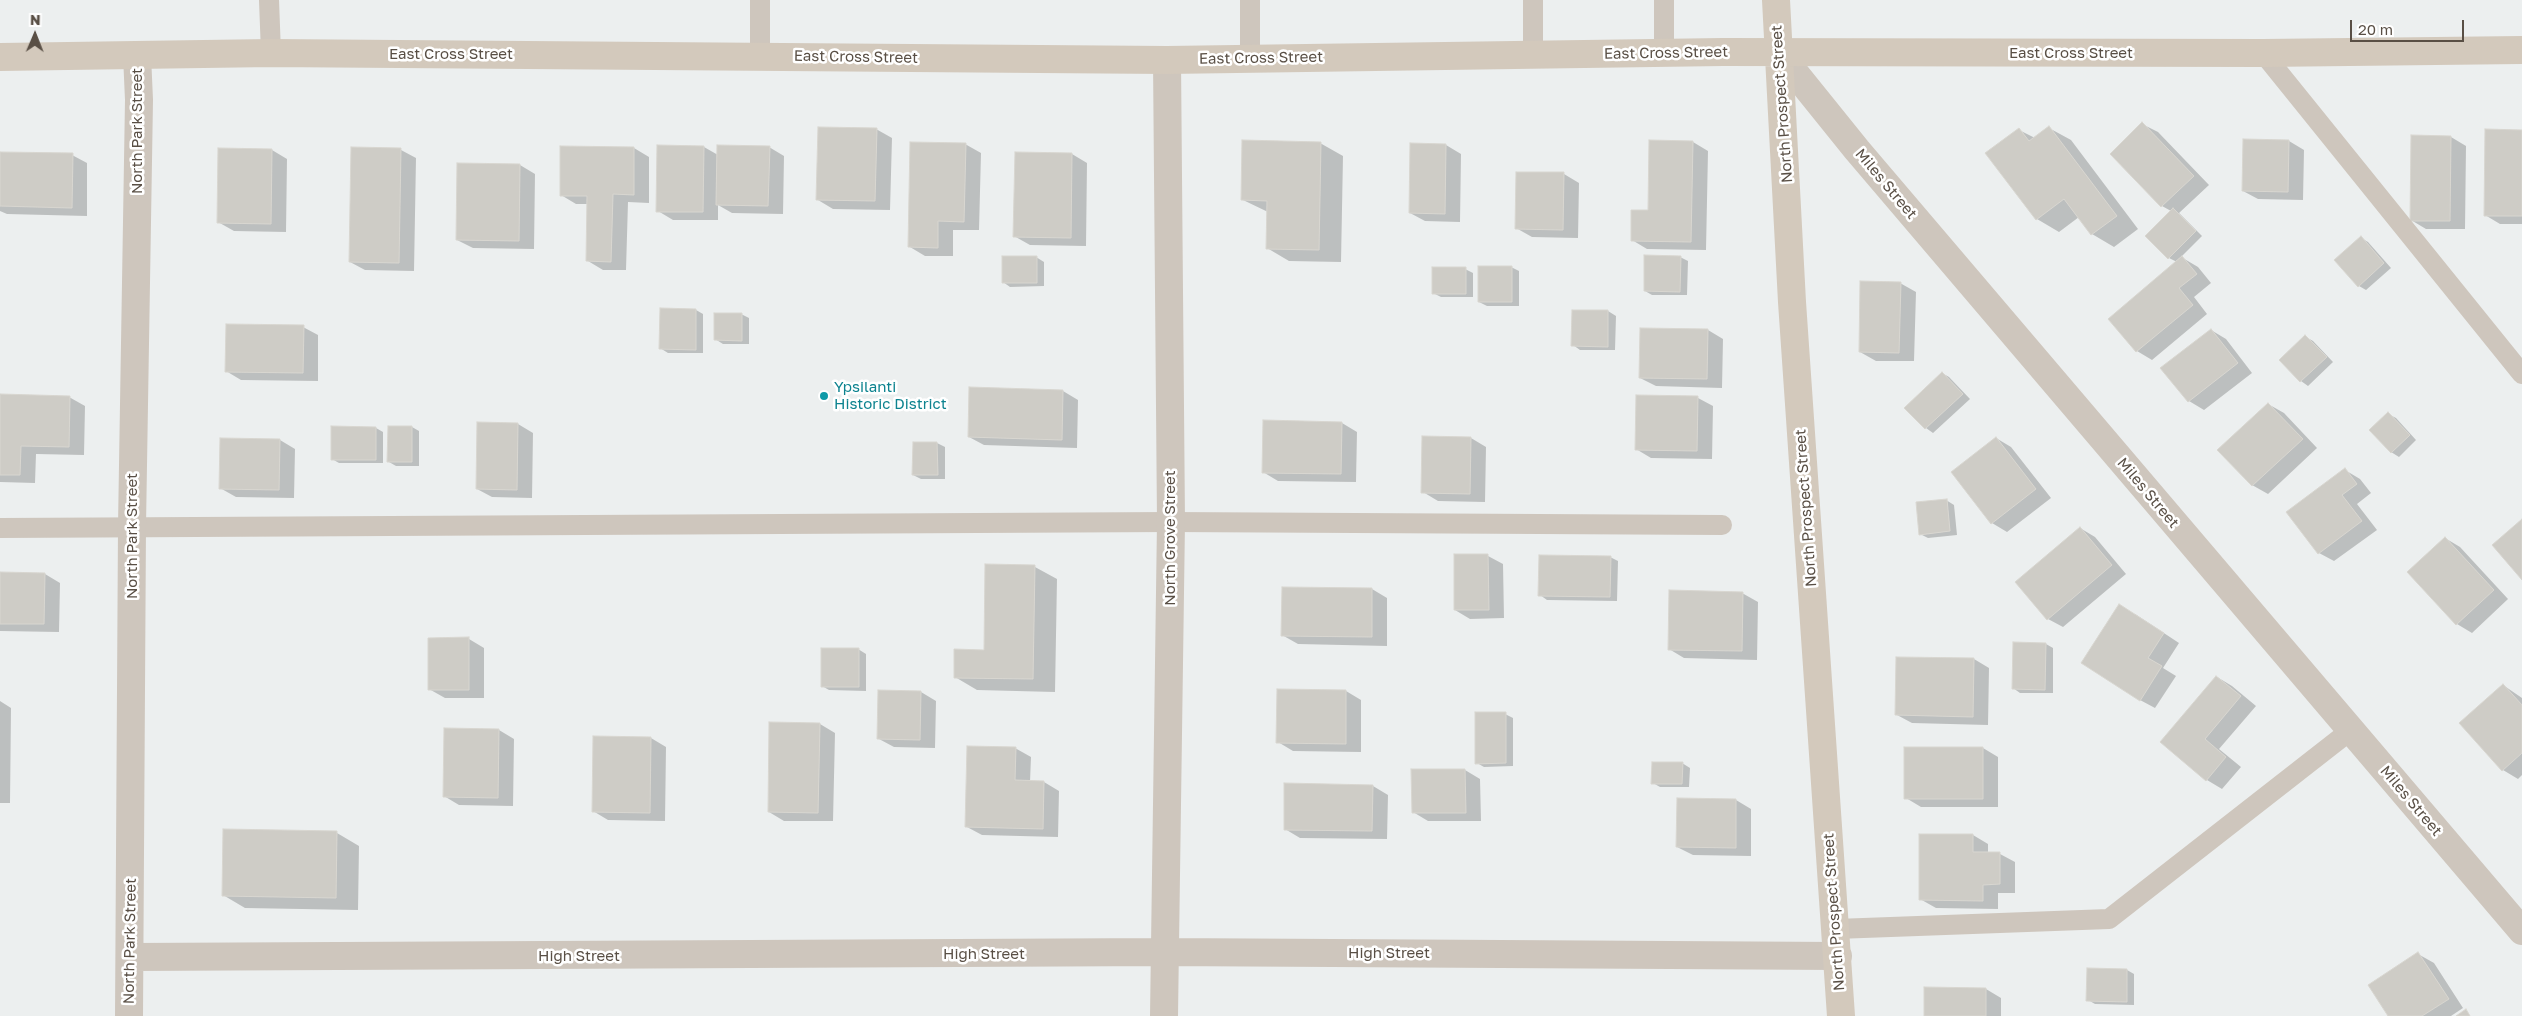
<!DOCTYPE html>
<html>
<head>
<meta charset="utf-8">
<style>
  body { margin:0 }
  #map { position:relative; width:2522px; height:1016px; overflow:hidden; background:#ecefef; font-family:"Golos Text",sans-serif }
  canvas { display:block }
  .north { position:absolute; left:10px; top:10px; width:50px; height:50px; -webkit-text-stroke:4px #fff; paint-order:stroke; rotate:1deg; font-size:14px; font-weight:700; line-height:20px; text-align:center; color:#594f45 }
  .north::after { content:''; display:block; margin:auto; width:18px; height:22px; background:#594f45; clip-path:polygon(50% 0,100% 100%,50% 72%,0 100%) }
  .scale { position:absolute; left:2350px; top:20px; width:114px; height:22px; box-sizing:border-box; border:2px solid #594f45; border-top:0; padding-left:6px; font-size:15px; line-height:18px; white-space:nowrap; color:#594f45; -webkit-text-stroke:4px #fff; paint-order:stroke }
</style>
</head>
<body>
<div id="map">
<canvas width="2522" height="1016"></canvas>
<div class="north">N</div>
<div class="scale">20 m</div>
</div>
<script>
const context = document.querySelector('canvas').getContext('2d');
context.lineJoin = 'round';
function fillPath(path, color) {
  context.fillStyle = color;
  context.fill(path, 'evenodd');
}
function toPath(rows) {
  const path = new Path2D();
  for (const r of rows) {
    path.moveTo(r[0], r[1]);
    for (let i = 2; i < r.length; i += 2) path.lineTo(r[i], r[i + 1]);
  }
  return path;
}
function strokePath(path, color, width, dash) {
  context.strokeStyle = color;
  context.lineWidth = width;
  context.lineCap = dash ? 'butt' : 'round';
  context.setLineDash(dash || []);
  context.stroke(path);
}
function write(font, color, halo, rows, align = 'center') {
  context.font = font + ' "Golos Text",sans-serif';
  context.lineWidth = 5;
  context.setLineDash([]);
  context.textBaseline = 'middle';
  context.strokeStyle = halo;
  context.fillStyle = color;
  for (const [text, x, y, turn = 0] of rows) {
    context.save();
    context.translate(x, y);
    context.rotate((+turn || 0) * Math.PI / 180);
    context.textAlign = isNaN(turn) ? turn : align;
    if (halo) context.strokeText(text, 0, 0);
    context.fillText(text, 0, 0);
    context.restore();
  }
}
fillPath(toPath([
  [2142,124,2158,132,2209,185,2179,213,2202,236,2181,257,2198,267,2211,283,2194,297,2207,314,2152,360,2137,351,2177,262,2169,258,2171,211,2162,206],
  [2049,128,2071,140,2138,229,2114,247,2092,234,2079,217,2059,232,2037,219,2019,130,2035,138],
  [876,129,892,138,890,210,833,209,818,200],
  [2522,131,2522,224,2500,224,2485,215],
  [2412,137,2451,137,2466,146,2465,229,2426,229,2411,220],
  [2289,141,2304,150,2303,200,2258,199,2243,191],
  [1693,142,1708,151,1706,250,1647,249,1632,240],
  [1320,143,1343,156,1341,262,1289,261,1267,248,1268,212,1243,200],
  [965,144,981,153,979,230,953,230,953,256,925,256,910,247],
  [1446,145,1461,154,1460,222,1425,221,1410,213],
  [561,147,634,148,649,157,649,203,628,202,626,270,603,270,588,261,588,204,576,204,561,195],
  [704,147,718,155,769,147,784,156,783,214,732,213,718,205,718,220,673,220,658,211],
  [220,149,272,150,287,159,286,232,234,231,218,222],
  [401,150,416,158,414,271,365,270,350,262],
  [0,153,72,155,87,163,87,216,7,214,0,211],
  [1016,153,1072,154,1087,163,1086,246,1030,245,1014,236],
  [520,165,535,174,534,249,473,248,457,240],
  [1564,174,1579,183,1578,238,1532,237,1516,228],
  [2361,238,2368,242,2391,268,2366,290,2359,286],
  [1036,257,1044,262,1044,286,1010,287,1003,282],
  [1680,257,1688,261,1687,295,1652,295,1645,291],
  [1511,267,1519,271,1519,306,1487,306,1479,302],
  [1465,269,1473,273,1473,297,1441,297,1433,293],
  [1900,283,1916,292,1914,361,1876,361,1860,352],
  [696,310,703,314,703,353,668,353,660,348],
  [1573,311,1608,311,1616,316,1615,350,1580,350,1573,345],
  [741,314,749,318,749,344,723,344,715,339],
  [303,327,318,335,318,381,241,380,226,371],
  [1708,330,1723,339,1722,388,1656,386,1640,378],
  [2211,330,2226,339,2252,373,2204,410,2189,401],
  [2306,337,2313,341,2333,362,2308,386,2301,381],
  [1942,373,1949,377,1970,399,1933,433,1926,428,1906,408],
  [1063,391,1078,400,1077,448,984,445,969,437],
  [69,397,85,406,84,455,36,454,35,483,0,482,0,424],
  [1637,397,1698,398,1713,406,1712,459,1651,458,1636,449],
  [2268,404,2284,413,2317,448,2268,494,2252,485],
  [2388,414,2396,418,2416,440,2399,457,2391,452],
  [1342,423,1357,432,1356,482,1278,481,1263,472],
  [518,424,533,433,532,498,492,497,477,489],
  [412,427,419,431,419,466,396,466,389,462],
  [376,428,383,432,383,463,339,463,332,459],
  [1471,438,1486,447,1485,502,1438,501,1423,492],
  [1996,438,2011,447,2051,498,2007,532,1992,523],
  [280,440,295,449,294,498,236,497,220,488],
  [914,443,937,443,945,447,945,479,921,479,913,475],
  [2345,470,2360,479,2371,493,2357,504,2377,530,2334,561,2319,553],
  [1946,500,1954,505,1957,535,1928,538,1920,534],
  [2080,528,2095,537,2126,574,2063,627,2048,619],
  [2445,538,2460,547,2508,599,2472,633,2457,624],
  [1455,556,1488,556,1503,564,1504,618,1470,619,1455,610],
  [1610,557,1618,561,1617,601,1547,600,1540,595],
  [1035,567,1057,579,1055,692,977,690,955,677,985,651],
  [0,574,45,574,60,583,59,632,0,631],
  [1283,589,1372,589,1387,598,1387,646,1298,644,1282,635],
  [1742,593,1758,602,1757,660,1684,658,1669,649],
  [2135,614,2179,643,2163,668,2176,676,2155,708,2140,700],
  [469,639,484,648,484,698,445,698,429,689],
  [2046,644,2053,648,2053,693,2020,693,2013,688],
  [858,649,866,654,866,691,829,690,822,686],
  [1974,659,1989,668,1988,725,1912,723,1897,715],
  [2217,677,2232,686,2256,706,2219,749,2241,767,2222,789,2207,780,2162,742],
  [2503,685,2522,698,2522,775,2518,779,2503,770],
  [1346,691,1361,700,1361,752,1293,751,1278,742],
  [921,692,936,701,935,748,894,747,879,739],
  [0,701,11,708,10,803,0,803],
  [1505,714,1513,718,1513,766,1484,767,1477,763],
  [820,724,835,733,833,821,784,821,769,812],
  [499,730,514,739,513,806,459,805,444,796],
  [651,738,666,747,665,821,608,820,593,811],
  [1015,748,1031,757,1030,782,1044,782,1059,791,1058,837,982,835,967,827],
  [1983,748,1998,757,1998,807,1921,807,1906,798],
  [1682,763,1690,768,1689,787,1660,787,1653,783],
  [1413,770,1465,770,1480,779,1481,821,1428,821,1413,812],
  [1373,786,1388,795,1387,839,1300,838,1285,829],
  [1678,799,1736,800,1751,809,1751,856,1693,855,1677,847],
  [224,831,337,833,359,846,358,910,245,908,223,895],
  [1973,835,1988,844,1988,853,2000,854,2015,862,2015,893,1998,893,1998,909,1936,908,1920,899],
  [2418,954,2434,963,2463,1008,2451,1016,2389,1016],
  [2088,969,2127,970,2134,974,2134,1005,2095,1004,2088,1000],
  [1986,989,2001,998,2001,1016,1925,1016]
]), '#0003');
const building = toPath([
  [2142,122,2194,176,2161,207,2110,154,2142,122],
  [2049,126,2117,216,2091,235,2064,199,2036,220,1985,153,2019,128,2029,141,2049,126],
  [818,127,877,128,875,201,816,200,818,127],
  [2485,129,2522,130,2522,216,2484,216,2485,129],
  [2411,135,2451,136,2450,221,2410,221,2411,135],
  [2243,139,2289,140,2288,192,2242,191,2243,139],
  [1242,140,1321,142,1319,250,1266,249,1267,201,1241,200,1242,140],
  [1649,140,1693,141,1691,242,1631,241,1631,210,1648,210,1649,140],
  [910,142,966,143,964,222,938,221,938,248,908,247,910,142],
  [1410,143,1446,144,1445,214,1409,213,1410,143],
  [657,145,704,146,703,212,656,212,657,145],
  [717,145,770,146,768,206,716,205,717,145],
  [560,146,634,147,634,195,613,194,611,262,586,261,587,196,560,196,560,146],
  [351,147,401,148,399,263,349,262,351,147],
  [218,148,272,149,271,224,217,223,218,148],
  [0,152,73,153,72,208,0,206,0,152],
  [1015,152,1072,153,1071,238,1013,237,1015,152],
  [457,163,520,164,519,241,456,240,457,163],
  [1516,172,1564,172,1563,230,1515,229,1516,172],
  [2173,208,2196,231,2168,259,2145,236,2173,208],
  [2361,236,2384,263,2358,287,2334,260,2361,236],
  [1644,255,1681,256,1680,292,1644,291,1644,255],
  [1002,256,1037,256,1037,283,1002,283,1002,256],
  [2182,256,2197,274,2179,288,2193,305,2136,352,2108,319,2182,256],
  [1478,266,1512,266,1512,302,1478,302,1478,266],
  [1432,267,1466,267,1466,294,1432,294,1432,267],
  [1860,281,1901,282,1899,353,1859,352,1860,281],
  [660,308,696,309,696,350,659,349,660,308],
  [1572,310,1608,310,1608,347,1571,346,1572,310],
  [714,313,742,313,742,341,714,340,714,313],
  [226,324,304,325,303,373,225,372,226,324],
  [1640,328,1708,329,1707,379,1639,378,1640,328],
  [2211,329,2238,363,2188,402,2160,368,2211,329],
  [2305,335,2327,357,2300,382,2279,360,2305,335],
  [1942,372,1963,394,1925,429,1904,408,1942,372],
  [969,387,1063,390,1062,440,968,437,969,387],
  [0,394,70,396,69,447,21,446,20,475,0,475,0,394],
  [1636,395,1698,396,1697,451,1635,450,1636,395],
  [2268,403,2303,439,2252,486,2217,450,2268,403],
  [2388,412,2410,435,2391,453,2369,430,2388,412],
  [1263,420,1342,422,1341,474,1262,473,1263,420],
  [477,422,518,423,517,490,476,489,477,422],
  [331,426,376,427,376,460,331,460,331,426],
  [388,426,412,426,412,462,387,462,388,426],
  [1422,436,1471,437,1470,494,1421,493,1422,436],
  [1996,437,2036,489,1991,524,1951,472,1996,437],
  [220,438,280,439,279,490,219,489,220,438],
  [913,442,937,442,938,475,912,475,913,442],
  [2345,468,2357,484,2342,495,2362,521,2318,554,2286,512,2345,468],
  [1947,499,1950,531,1919,535,1916,502,1947,499],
  [2522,519,2522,580,2492,545,2522,519],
  [2080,527,2112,565,2047,620,2015,582,2080,527],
  [2445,537,2494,590,2456,625,2407,572,2445,537],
  [1454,554,1488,554,1489,610,1454,610,1454,554],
  [1539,555,1611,556,1610,597,1538,596,1539,555],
  [985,564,1035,565,1033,679,954,678,954,649,984,650,985,564],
  [0,572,45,573,44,624,0,624,0,572],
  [1282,587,1372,588,1372,637,1281,636,1282,587],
  [1669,590,1743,592,1742,651,1668,650,1669,590],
  [2119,604,2164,633,2148,658,2162,666,2140,701,2081,663,2119,604],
  [469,637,469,690,428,690,428,638,469,637],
  [2013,642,2046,643,2045,690,2012,689,2013,642],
  [821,648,859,648,859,687,821,687,821,648],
  [1896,657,1974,658,1973,717,1895,715,1896,657],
  [2216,676,2241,696,2205,739,2226,757,2206,781,2160,742,2216,676],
  [2503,684,2522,705,2522,753,2502,771,2459,723,2503,684],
  [1277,689,1346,690,1346,744,1276,743,1277,689],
  [878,690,921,691,920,740,877,739,878,690],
  [1475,712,1506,712,1506,763,1475,764,1475,712],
  [769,722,820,723,818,813,768,812,769,722],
  [444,728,499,729,498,798,443,797,444,728],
  [593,736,651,737,650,813,592,812,593,736],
  [967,746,1016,747,1015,780,1044,781,1043,829,965,827,967,746],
  [1904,747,1983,747,1983,799,1904,799,1904,747],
  [1652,762,1683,762,1682,784,1651,784,1652,762],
  [1411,769,1465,769,1466,813,1412,813,1411,769],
  [1284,783,1373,785,1372,831,1284,830,1284,783],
  [1677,798,1736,799,1736,848,1676,847,1677,798],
  [223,829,337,831,336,898,222,896,223,829],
  [1919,834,1973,834,1973,852,2000,852,2000,884,1983,885,1983,901,1919,900,1919,834],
  [2418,952,2449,999,2422,1016,2388,1016,2368,985,2418,952],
  [2087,968,2127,969,2127,1002,2086,1001,2087,968],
  [1924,987,1986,988,1986,1016,1924,1016,1924,987],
  [2466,1009,2470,1016,2456,1016,2466,1009]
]);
fillPath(building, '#ceccc6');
strokePath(building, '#d8d6d0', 1);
strokePath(toPath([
  [269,0,271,53],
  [760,0,760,56],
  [1664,0,1664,53],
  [2263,53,2522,374],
  [1533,54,1533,0],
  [1250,59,1250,0],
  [0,528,1171,522,1722,525],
  [1836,929,2109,919,2351,730]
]), '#cec6bd', 20);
strokePath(toPath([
  [1778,52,1857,150,2522,931],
  [131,957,1164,952,1838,956],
  [129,1016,132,526,139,100,137,55],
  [1164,1016,1171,522,1167,60]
]), '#cec6bd', 28);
strokePath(toPath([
  [1776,0,1792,302,1841,1016],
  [0,57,271,53,1167,60,1723,52,2263,53,2522,50]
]), '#d3c9bc', 28);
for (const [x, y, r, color] of [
  [824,396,5,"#0f9aa8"]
]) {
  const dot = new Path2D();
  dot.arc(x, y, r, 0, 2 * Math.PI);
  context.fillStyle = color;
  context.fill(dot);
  strokePath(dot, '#fff', 2);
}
write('15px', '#594f45', '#fff', [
  ["East Cross Street",1666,53,-1],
  ["East Cross Street",2071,53],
  ["East Cross Street",451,54],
  ["East Cross Street",856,57,1],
  ["East Cross Street",1261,58,-1],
  ["North Prospect Street",1782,104,-94],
  ["North Park Street",137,131,-90],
  ["Miles Street",1886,184,50],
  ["Miles Street",2148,493,50],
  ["North Prospect Street",1806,508,-94],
  ["North Park Street",132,536,-90],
  ["North Grove Street",1170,538,-90],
  ["Miles Street",2411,801,50],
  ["North Prospect Street",1834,912,-94],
  ["North Park Street",130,941,-89],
  ["High Street",1389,953],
  ["High Street",984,954],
  ["High Street",579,956]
]);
write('15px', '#0d838f', '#fff', [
  ["Ypsilanti",834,387],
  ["Historic District",834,404]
], 'left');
</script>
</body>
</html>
